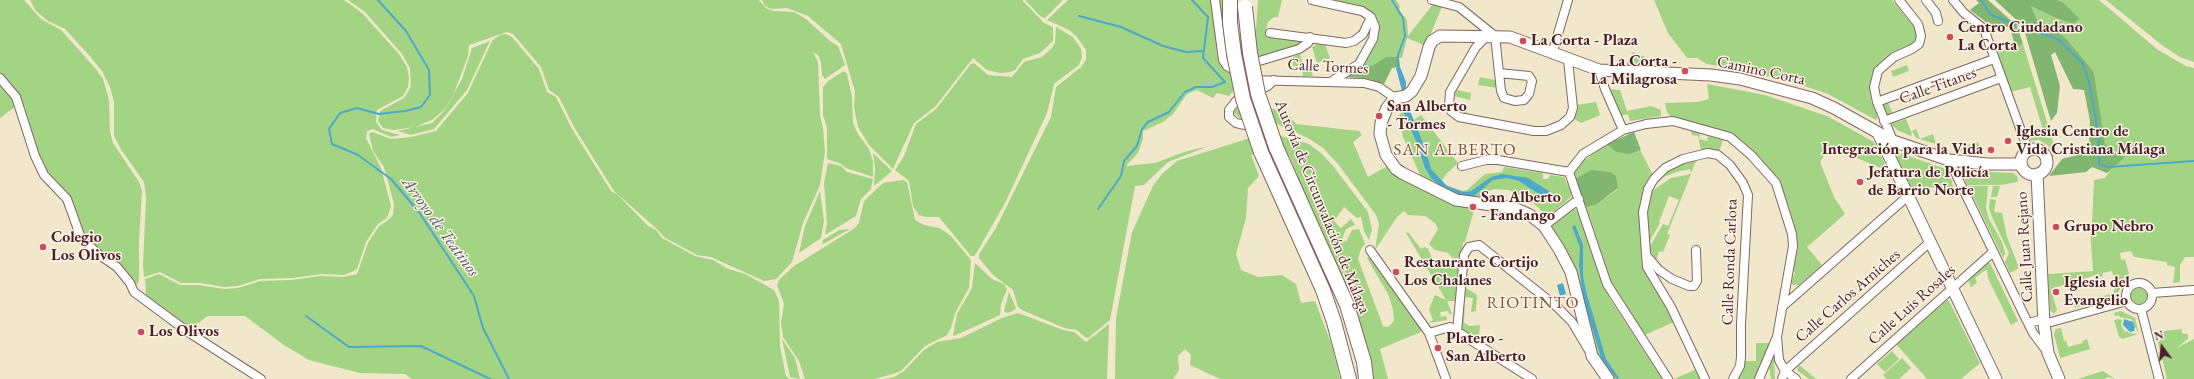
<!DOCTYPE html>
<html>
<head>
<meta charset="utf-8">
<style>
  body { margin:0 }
  #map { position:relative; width:2194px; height:379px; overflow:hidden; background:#f1e7ca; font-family:"EB Garamond",serif }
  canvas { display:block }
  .north { position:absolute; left:2142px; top:327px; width:40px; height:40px; -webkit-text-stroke:3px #fcf5e5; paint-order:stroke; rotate:345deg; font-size:11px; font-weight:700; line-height:16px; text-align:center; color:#4a1f2b }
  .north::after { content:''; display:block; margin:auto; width:14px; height:18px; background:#4a1f2b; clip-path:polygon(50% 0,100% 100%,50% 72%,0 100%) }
</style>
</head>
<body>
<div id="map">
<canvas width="2194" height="379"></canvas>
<div class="north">N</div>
</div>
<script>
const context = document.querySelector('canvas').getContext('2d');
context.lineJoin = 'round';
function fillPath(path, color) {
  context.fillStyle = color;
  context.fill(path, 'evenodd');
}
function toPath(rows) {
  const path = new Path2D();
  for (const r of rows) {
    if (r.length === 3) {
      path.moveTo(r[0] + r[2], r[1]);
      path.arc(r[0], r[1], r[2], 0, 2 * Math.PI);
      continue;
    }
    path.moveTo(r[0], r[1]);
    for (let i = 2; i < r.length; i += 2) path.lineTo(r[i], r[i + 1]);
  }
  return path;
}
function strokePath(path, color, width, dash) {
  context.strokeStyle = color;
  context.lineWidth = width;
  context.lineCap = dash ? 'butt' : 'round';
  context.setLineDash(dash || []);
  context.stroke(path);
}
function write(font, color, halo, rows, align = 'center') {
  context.font = font + ' "EB Garamond",serif';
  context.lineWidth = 3;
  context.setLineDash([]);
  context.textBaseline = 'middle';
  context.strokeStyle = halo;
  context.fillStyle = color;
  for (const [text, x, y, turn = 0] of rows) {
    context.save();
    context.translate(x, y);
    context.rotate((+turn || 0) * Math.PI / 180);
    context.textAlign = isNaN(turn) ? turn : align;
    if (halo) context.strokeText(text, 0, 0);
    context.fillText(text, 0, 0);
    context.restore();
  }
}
fillPath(toPath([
  [0,0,24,0,41,19,61,30,95,68,103,79,109,100,110,132,113,143,139,182,142,191,139,241,139,281,136,286,83,235,77,221,46,171,35,150,18,96,0,76],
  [30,0,344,0,362,13,399,54,407,67,409,78,408,87,403,96,377,110,376,122,382,130,400,135,391,137,373,129,367,131,366,138,381,168,391,206,387,218,378,224,366,242,357,269,345,275,321,274,293,278,260,279,238,286,224,287,201,283,181,283,160,272,144,277,143,265,146,197,144,182,122,151,114,136,114,102,110,87,102,71,88,54,65,29,48,21,36,11],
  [348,0,759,0,766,8,773,11,794,12,806,19,830,41,838,46,845,65,825,79,822,75,821,62,818,55,813,52,818,62,820,116,823,128,825,152,820,185,803,223,792,262,776,279,764,281,711,257,697,255,664,237,657,229,614,191,574,127,559,97,549,90,541,67,513,34,507,32,469,45,468,56,454,93,445,109,432,120,415,127,394,130,383,128,378,121,380,111,404,98,408,92,411,86,410,68,402,54,365,12],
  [762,0,1022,0,1044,23,1053,27,1053,41,1040,53,1023,59,1015,70,1010,72,1000,73,987,70,973,58,935,107,914,123,893,169,869,145,858,127,854,108,855,91,841,44,808,16,787,8,771,9,765,6],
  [1025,0,1063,0,1045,18,1040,16],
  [1068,0,1212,0,1214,8,1217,56,1223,68,1242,81,1229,96,1217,93,1213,98,1197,90,1187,94,1173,114,1163,122,1143,131,1143,139,1138,153,1126,166,1155,163,1184,152,1209,146,1168,162,1144,185,1135,186,1110,320,1088,338,1085,337,1077,330,1064,328,1022,310,1018,307,1013,290,993,275,979,258,979,254,996,228,1051,117,1056,87,1081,67,1086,60,1086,50,1077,37,1069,30,1047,20],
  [1219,0,1223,0,1224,35,1256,30,1258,0,1282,0,1278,17,1274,17,1268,22,1266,30,1267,36,1302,41,1302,44,1282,53,1239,63,1230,62,1225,58],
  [1319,0,1396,0,1400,6,1399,10,1407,20,1408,36,1434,3,1442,6,1426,46,1407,38,1402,58,1386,57,1372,66,1365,64,1376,39,1373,17],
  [1654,0,1892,0,1915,28,1917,37,1911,46,1888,55,1880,63,1873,75,1870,89,1871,100,1878,117,1876,120,1828,94,1804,86,1753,72,1707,64,1697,58,1687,58,1668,33],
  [2057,0,2099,0,2158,50,2186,66,2194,68,2194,257,2185,257,2180,265,2180,282,2173,283,2175,267,2167,265,2167,262,2134,257,2131,251,2120,253,2121,260,2125,259,2130,278,2122,284,2117,295,2100,300,2099,295,2101,297,2113,293,2116,286,2112,271,2102,273,2103,276,2100,277,2099,274,2051,289,2057,310,2054,314,2050,310,2048,274,2093,271,2090,229,2092,224,2094,180,2105,178,2114,165,2124,157,2105,145,2094,72,2065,37,2036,18,2030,5,2056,18,2073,24,2080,19,2064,3],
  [2106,0,2194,0,2194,62,2180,57,2163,46],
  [1056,27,1073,37,1081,49,1082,57,1079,65,1054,84,1047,113,1005,203,977,252,974,256,971,256,939,217,926,217,919,215,913,206,909,181,895,170,904,156,916,124,936,109,971,64,974,63,988,75,1012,77,1024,62,1042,57,1052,48,1055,43],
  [506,34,512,37,539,69,547,92,556,97,572,129,611,191,618,195,648,226,656,230,662,238,695,256,713,260,728,269,745,274,774,290,779,301,780,347,786,376,790,379,412,379,405,374,360,373,309,360,284,345,245,316,208,316,190,329,146,295,145,279,159,274,180,285,198,285,224,289,238,288,260,281,292,280,320,276,343,277,357,274,368,243,379,226,387,221,393,215,394,204,384,167,373,151,369,134,372,132,391,139,411,137,436,131,468,93,492,41,500,35],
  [490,41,467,90,434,129,411,135,398,131,432,123,445,110,462,79,472,48],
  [1321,42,1324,42,1330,58,1317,63,1312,47],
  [2023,44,2054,145,2055,154,2053,157,2052,151,2047,145,2039,140,2030,141,2029,138,2044,133,2030,87,2010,92,1998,52],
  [1633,52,1645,57,1641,68,1625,67],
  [1300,54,1303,65,1310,65,1313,76,1303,77,1302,66,1293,66,1292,57],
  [1907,65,1909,71,1893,77,1891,71],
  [844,71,847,74,852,97,853,123,858,134,869,149,873,161,873,177,846,168,841,164,827,159,827,128,823,115,823,87,828,81],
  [1480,77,1495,80,1497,88,1478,85],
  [0,81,12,94,16,106,0,118],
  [1707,84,1765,95,1827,116,1874,142,1885,164,1881,168,1830,147,1820,162,1834,197,1845,214,1807,247,1822,265,1799,285,1793,285,1791,282,1795,272,1793,271,1798,246,1789,208,1777,177,1749,147,1737,137,1713,128,1671,117,1667,112,1665,103,1697,102,1709,99],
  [1608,89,1620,90,1627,111,1651,106,1661,110,1661,116,1630,121,1628,114,1621,116],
  [1457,90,1471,93,1470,100,1454,96],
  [1596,102,1600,115,1581,123,1573,118,1576,105],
  [1888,102,1893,114,1893,115,1886,116,1882,104],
  [1453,103,1468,106,1466,115,1457,112],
  [1407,104,1414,120,1421,115,1458,163,1446,174,1439,187,1422,179,1403,137,1399,115,1403,111,1403,105],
  [1268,107,1282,112,1284,109,1286,115,1288,114,1296,124,1359,131,1362,135,1353,142,1368,177,1389,165,1418,186,1446,202,1475,207,1465,242,1463,242,1462,256,1454,259,1448,253,1435,250,1429,244,1438,229,1435,223,1425,216,1408,215,1404,211,1397,217,1375,250,1379,224,1376,215,1338,164,1323,148,1308,138,1277,124,1268,121,1240,118,1234,113,1236,108],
  [1906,119,1912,134,1911,136,1897,130,1891,124],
  [1916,129,1920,139,1933,134,1936,144,1916,138,1912,131],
  [1691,131,1700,133,1699,139,1707,141,1708,136,1723,140,1719,152,1701,150,1698,136,1692,135],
  [1277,135,1309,144,1321,153,1333,166,1368,212,1372,230,1369,240,1364,231,1361,217,1357,218,1344,207,1334,221,1341,228,1351,219,1355,225,1346,229,1342,239,1346,242,1352,230,1359,229,1365,244,1361,249,1358,259,1383,326,1388,327,1394,321,1393,309,1388,294,1367,258,1371,256,1423,331,1380,349,1388,379,1374,379,1360,325,1343,279,1295,175,1297,174,1289,155,1285,154,1281,146,1251,155,1259,176,1248,188,1246,218,1236,254,1241,270,1258,277,1282,275,1296,284,1301,303,1315,301,1332,346,1340,379,1220,379,1190,365,1191,355,1185,349,1178,356,1179,370,1173,379,1115,379,1116,318,1132,232,1153,186,1162,174,1177,161,1247,139],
  [1978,142,1982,153,1959,151,1959,148],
  [1607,144,1630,154,1640,150,1653,175,1643,195,1640,207,1642,262,1674,322,1645,335,1611,281,1586,207,1596,205,1618,189,1575,179,1573,173,1579,164],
  [1897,152,1946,169,1952,181,1953,187,1911,188,1895,156],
  [873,153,892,171,874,186,875,168],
  [1697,159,1691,173,1690,169,1676,172,1664,177,1655,185,1663,174,1679,165],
  [828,163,841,166,847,172,873,179,871,189,861,199,856,216,825,235,827,222,824,183],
  [1504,167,1543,173,1543,179,1548,179,1550,175,1564,177,1571,192,1571,197,1548,217,1527,197,1508,190,1494,189,1484,193,1478,200,1443,189,1446,185,1462,191,1467,190,1485,174,1502,172],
  [1967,171,2013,173,2017,176,2018,182,2001,185,1967,185,1963,175],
  [1691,174,1667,234,1670,235,1663,252,1659,251,1656,261,1649,248,1663,224,1668,226,1679,200,1669,196,1659,222,1660,223,1648,244,1647,214,1652,191,1671,178],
  [903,180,907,182,915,220,924,225,939,228,950,235,971,260,969,288,955,313,951,328,947,335,925,346,901,371,893,374,874,379,805,379,799,361,783,337,781,323,784,304,777,285,779,280,794,266,855,228,859,223,864,201,883,183],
  [1968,186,1988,186,1986,208,1989,219,2002,242,2005,253,2003,258],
  [1993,186,2000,186,1997,197,1991,197],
  [820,191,824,221,821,238,799,253,805,226],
  [1990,199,1996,200,1994,212,2002,213,2007,237,2019,268,2010,273,2005,262,2009,253,1992,217,1989,208],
  [1574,207,1580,216,1601,279,1610,299,1662,379,1611,379,1601,366,1587,319,1549,227],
  [850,229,825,243,822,244,823,240,839,230],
  [1408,232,1421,249,1425,247,1428,249,1434,262,1447,267,1460,266,1456,301,1447,301,1452,314,1449,314,1448,311,1440,312,1441,317,1446,316,1447,320,1428,323,1433,320,1429,309,1435,295,1446,300,1406,233],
  [975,263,992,279,1004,284,1007,289,1001,304,1000,315,954,336,953,335,957,314,972,288],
  [1987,263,1990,263,2018,321,2011,325,1988,278,1987,270,1984,271,1975,278,1977,283,1971,287,1968,280],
  [2139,296,8],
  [1466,288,1477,295,1476,311,1471,312,1473,298,1465,297],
  [1009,292,1016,308,1013,311,1007,313,1004,311],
  [1465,299,1464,323,1470,326,1480,325,1478,341,1461,330],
  [2092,299,2093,302,2075,308,2074,304],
  [1947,300,1949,301,1980,363,1961,379,1927,379,1896,344],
  [2121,311,2135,318,2139,334,2131,319,2120,317,2119,315,2115,316,2114,313],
  [1018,313,1063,330,1074,332,1086,342,1109,324,1107,379,883,379,894,377,904,371,924,350,937,342,961,338,1002,318],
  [2119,319,2122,320,2121,325,2125,332,2127,331,2129,333,2138,334,2123,339,2119,337,2114,320],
  [2061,328,2064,341,2066,341,2068,347,2083,343,2082,341,2087,339,2090,349,2060,358,2054,334,2056,329],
  [2182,329,2182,333,2188,334,2188,339,2176,348,2194,339,2194,379,2165,379,2167,378,2157,339,2162,336,2164,331],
  [782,339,795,358,800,379,790,377],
  [1756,343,1770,343,1755,379,1738,379,1745,361,1756,361],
  [1892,351,1899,359,1885,372,1877,364],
  [1774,356,1775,379,1771,379,1769,367],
  [1902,358,1911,368,1899,379,1887,379,1883,375],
  [1799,365,1815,378,1817,379,1809,379,1797,370],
  [1697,369,1701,379,1674,379],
  [2103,371,2115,379,2108,377,2104,379,2078,379]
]), '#a2d483');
fillPath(toPath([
  [1976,0,1988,0,2017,26,2023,44,2015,47,2010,26,1993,32,1986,22,1970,10,1979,3],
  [1995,0,2057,0,2064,3,2080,19,2073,24,2056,18,2031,6,2036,18,2065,37,2094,72,2105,144,2112,151,2125,157,2107,173,2092,167,2086,172,2049,176,2062,159,2077,155,2089,148,2090,121,2084,90,2073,89,2055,52,2051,55,2060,86,2057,113,2051,121,2023,26],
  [1386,57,1399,57,1400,67,1392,68,1384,84,1365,78,1347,77,1358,71,1365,64,1372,66],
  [1634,132,1641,150,1630,154,1616,152,1607,144],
  [1591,170,1610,172,1616,176,1618,188,1596,205,1586,207,1575,179]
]), '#81b671');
fillPath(toPath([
  [1400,67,1406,82,1406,90,1402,91,1396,68],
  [1407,104,1425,148,1431,169,1447,186,1464,192,1471,191,1491,177,1502,174,1528,178,1555,195,1551,198,1545,198,1519,181,1507,178,1493,180,1474,196,1470,197,1463,197,1445,190,1431,178,1425,168,1416,141,1403,111,1403,105],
  [1575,225,1583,245,1583,276,1587,295,1606,359,1619,378,1617,379,1602,361,1583,297,1579,265,1580,247,1572,227],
  [1563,283,1566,294,1560,296,1557,285],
  [2124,319,2133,322,2135,327,2134,331,2130,332,2123,325]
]), '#4ca9cb');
strokePath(toPath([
  [378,0,406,31,429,70,430,95,421,107,405,111,379,114,357,108,340,113,329,129,332,144,358,155,391,179,419,212,474,296,483,328,509,379],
  [1392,0,1403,18,1405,36,1398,55,1398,69],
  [1981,0,1991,15,2058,39,2083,64,2089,82,2099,137,2099,164,2108,167,2194,161],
  [1079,16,1121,27,1163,46,1186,52,1203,51],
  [1098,209,1121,176,1124,161,1137,146,1142,129,1148,122,1169,112,1185,92,1196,87,1212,87,1225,82,1203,58,1208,17,1192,0],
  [306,316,349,347,421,346,490,379]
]), '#4ca9cb', 2);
const street = toPath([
  [1215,0,1223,60,1227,66,1239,73],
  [1312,0,1362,11,1371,17,1375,27,1373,39,1359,64,1332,81],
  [1432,0,1459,7,1495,36,1501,91,1504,98,1515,101,1524,100,1529,94,1532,81,1529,76,1499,73],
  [1926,0,1936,13,1938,21],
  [1953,0,1964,13,1984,29,2028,150],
  [1270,33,1346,43,1354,41,1363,34,1371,17],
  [1310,37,1308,43,1299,49,1243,66,1240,73,1242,78,1250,80,1364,83,1379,87,1395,98],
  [1486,37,1476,47,1450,92,1449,106,1451,111,1459,117,1534,131,1546,131,1561,125,1570,117,1573,108,1568,60],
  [1552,54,1568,0],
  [1599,70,1605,89,1623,130],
  [0,78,16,97,35,156,44,175,67,199,81,238,98,254,117,267,130,283,134,292,188,332,261,379],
  [1877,102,1994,59],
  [1884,121,2001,78],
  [1263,129,1236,123,1229,117,1229,110,1236,101,1268,86,1274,80],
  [1893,141,1877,102,1874,87,1878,71,1894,57,1912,49,1919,44,1921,36,1918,24,1899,0],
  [1949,160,2025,317,2033,333,2048,353],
  [1462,166,1486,160,1498,160,1569,172],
  [1544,226,1579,199],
  [1370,250,1429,333,1446,379],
  [1646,255,1659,270,1672,279,1689,286,1694,286,1697,281,1696,250],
  [2139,296,13],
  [2152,293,2194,290],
  [1782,307,1908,196],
  [2141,309,2159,379],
  [2028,323,2044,319],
  [2044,324,2127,301],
  [1457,332,1464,255,1469,247,1479,245,1557,307,1572,322,1588,349],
  [1429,333,1450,327,1532,379],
  [1785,371,1930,242],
  [1668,379,1607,284,1569,172,1583,154,1623,130,1646,124,1673,121,1730,137,1751,155,1776,183,1792,234,1793,246,1777,337,1779,360,1785,371,1796,379],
  [1705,379,1671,307,1647,267,1643,212,1648,189,1654,179,1665,168,1683,159,1708,153,1718,155,1730,165,1743,183,1748,195,1741,324,1741,357,1740,366,1733,379],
  [1759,379,1776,339],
  [1782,379,1785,371],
  [1851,379,1993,252]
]);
const secondary = toPath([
  [1878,133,1996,379],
  [2034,162,13],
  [2037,174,2044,324,2048,353,2059,379],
  [1608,379,1592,356,1571,272,1559,249,1544,226,1530,215,1514,208,1456,200,1402,173,1396,169,1386,155,1380,134,1381,123,1387,108,1395,98,1406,96,1412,91,1421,76,1429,47,1432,41,1440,36,1510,37,1599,70,1711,75,1740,79,1812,98,1834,108,1893,141,1949,160,1987,164,2021,164]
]);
const highway = toPath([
  [1276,147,1347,305,1364,362,1366,379],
  [1261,152,1323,290,1334,322,1349,379]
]);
strokePath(street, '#846563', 10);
strokePath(secondary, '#846563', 13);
strokePath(highway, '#846563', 16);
strokePath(street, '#fff', 8);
strokePath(secondary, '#fff', 11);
strokePath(highway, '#fff', 14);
const highwayBridge = toPath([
  [1230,0,1230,23,1234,54,1243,99,1261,152],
  [1245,7,1250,53,1258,94,1276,147]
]);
strokePath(highwayBridge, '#846563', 16, []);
strokePath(highwayBridge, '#fff', 14);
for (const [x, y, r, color] of [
  [1950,37,4,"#d1495b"],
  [1523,41,4,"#d1495b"],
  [1685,71,4,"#d1495b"],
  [1379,116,4,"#d1495b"],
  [2008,141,4,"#d1495b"],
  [1991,150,4,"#d1495b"],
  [1860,182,4,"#d1495b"],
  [1473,207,4,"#d1495b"],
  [2056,227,4,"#d1495b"],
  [43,247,4,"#d1495b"],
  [1396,272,4,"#d1495b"],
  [2056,292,4,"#d1495b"],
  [141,332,4,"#d1495b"],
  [1438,348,4,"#d1495b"]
]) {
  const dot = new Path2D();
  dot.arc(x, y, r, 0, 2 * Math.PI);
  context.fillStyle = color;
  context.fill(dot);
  strokePath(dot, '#fcf5e5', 1.5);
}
write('bold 16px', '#4a1f2b', '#fcf5e5', [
  ["Centro Ciudadano",1958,28],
  ["La Corta",1958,46],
  ["La Corta - Plaza",1531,41],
  ["La Corta -",1677,62,"right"],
  ["La Milagrosa",1677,80,"right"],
  ["San Alberto",1387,107],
  ["- Tormes",1387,125],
  ["Iglesia Centro de",2016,132],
  ["Vida Cristiana Málaga",2016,150],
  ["Integración para la Vida",1983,150,"right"],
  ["Jefatura de Policía",1868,173],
  ["de Barrio Norte",1868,191],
  ["San Alberto",1481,198],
  ["- Fandango",1481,216],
  ["Grupo Nebro",2064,227],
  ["Colegio",51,238],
  ["Los Olivos",51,256],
  ["Restaurante Cortijo",1404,263],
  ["Los Chalanes",1404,281],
  ["Iglesia del",2064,283],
  ["Evangelio",2064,301],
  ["Los Olivos",149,332],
  ["Platero -",1446,339],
  ["San Alberto",1446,357]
], 'left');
write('16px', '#4a1f2b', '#fcf5e5', [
  ["Calle Tormes",1328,67,3],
  ["Camino Corta",1761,71,12],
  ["Calle Titanes",1938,86,-20],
  ["Autovía de Circunvalación de Málaga",1322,207,68],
  ["Calle Juan Rejano",2025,247,-93],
  ["Calle Ronda Carlota",1730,262,-88],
  ["Calle Carlos Arniches",1848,296,-41],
  ["Calle Luis Rosales",1912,305,-42]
]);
context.letterSpacing = '1px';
write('17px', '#815142', '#fcf5e5', [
  ["SAN ALBERTO",1455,150],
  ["RIOTINTO",1533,303]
]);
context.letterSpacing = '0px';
write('italic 17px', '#4b566b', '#fcf5e5', [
  ["Arroyo de Teatinos",440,227,54]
]);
</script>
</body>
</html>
